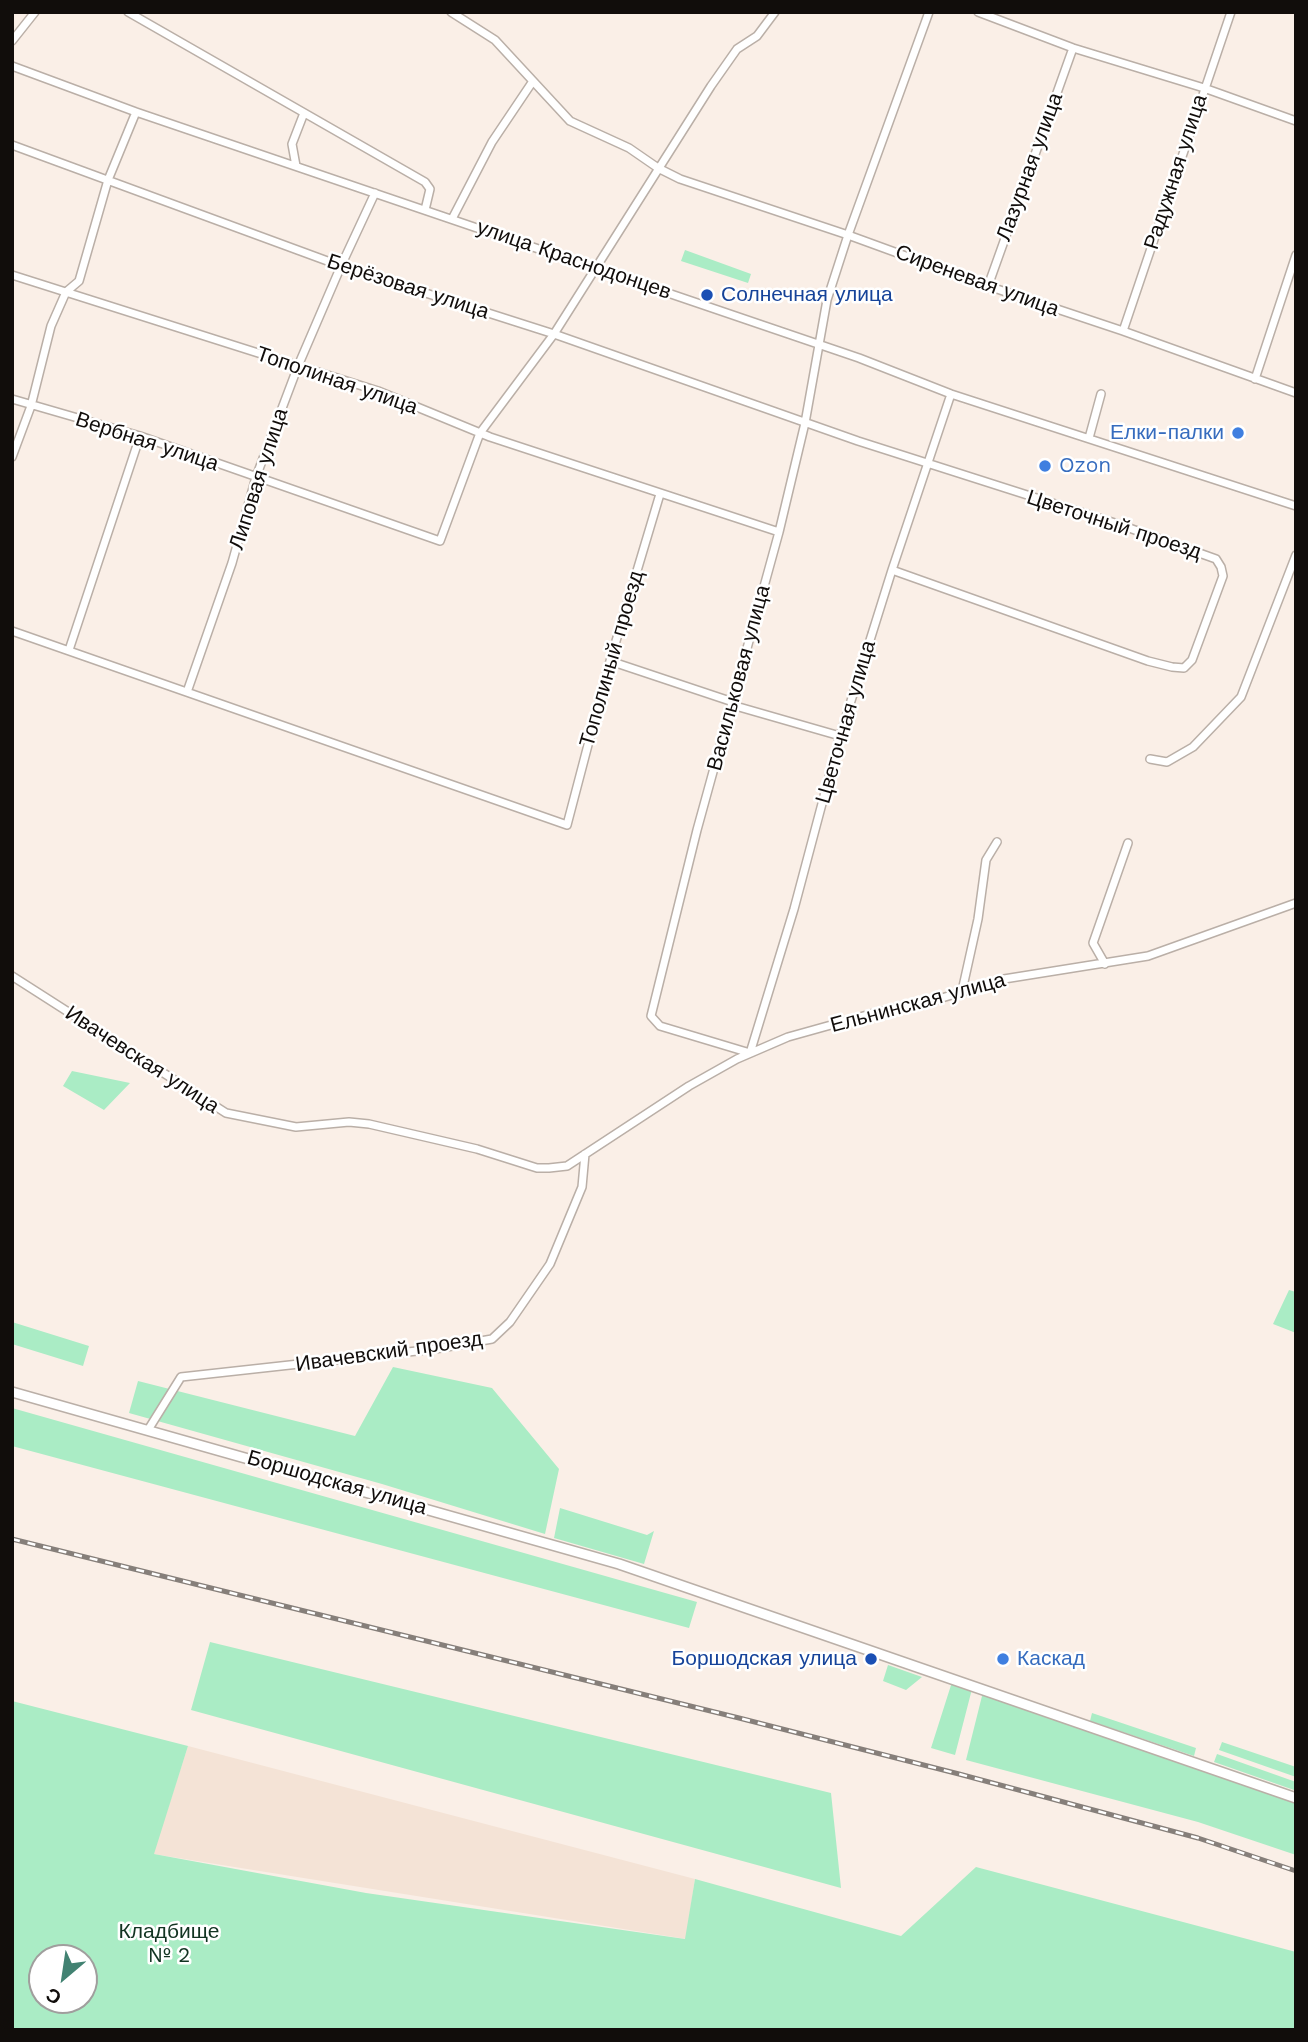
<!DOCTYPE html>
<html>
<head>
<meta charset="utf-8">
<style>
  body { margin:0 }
  #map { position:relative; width:1308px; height:2042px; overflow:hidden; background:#faefe7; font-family:"Work Sans",sans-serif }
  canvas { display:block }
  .frame { position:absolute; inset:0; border:14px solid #110d0b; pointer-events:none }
  .north { position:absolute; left:28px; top:1944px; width:70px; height:70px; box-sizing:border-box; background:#fff; border:2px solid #a09e9d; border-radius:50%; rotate:209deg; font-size:19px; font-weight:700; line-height:28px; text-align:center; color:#110d0b }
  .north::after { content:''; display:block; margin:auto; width:24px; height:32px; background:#428272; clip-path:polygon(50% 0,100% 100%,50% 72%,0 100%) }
</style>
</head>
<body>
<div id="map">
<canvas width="1308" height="2042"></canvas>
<div class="frame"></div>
<div class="north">С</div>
</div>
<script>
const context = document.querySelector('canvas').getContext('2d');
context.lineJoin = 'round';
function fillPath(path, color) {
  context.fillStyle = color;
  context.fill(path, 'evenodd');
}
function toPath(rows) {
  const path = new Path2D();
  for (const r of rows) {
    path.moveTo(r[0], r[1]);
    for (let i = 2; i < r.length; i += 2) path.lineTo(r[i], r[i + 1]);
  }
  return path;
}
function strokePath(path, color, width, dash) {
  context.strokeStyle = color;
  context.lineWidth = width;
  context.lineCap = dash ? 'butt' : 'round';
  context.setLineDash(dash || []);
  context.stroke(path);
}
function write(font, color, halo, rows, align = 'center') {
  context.font = font + ' "Work Sans",sans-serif';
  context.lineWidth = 5;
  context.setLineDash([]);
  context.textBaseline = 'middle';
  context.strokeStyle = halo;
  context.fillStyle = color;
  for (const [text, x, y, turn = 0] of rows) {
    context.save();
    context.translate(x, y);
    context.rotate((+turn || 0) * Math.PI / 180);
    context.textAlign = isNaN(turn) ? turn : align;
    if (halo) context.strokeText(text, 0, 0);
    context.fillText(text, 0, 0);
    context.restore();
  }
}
fillPath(toPath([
  [188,1746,695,1879,686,1939,153,1854]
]), '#f4e3d6');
fillPath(toPath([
  [685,250,751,274,748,283,681,261],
  [72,1071,130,1083,104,1110,63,1086],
  [1289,1290,1296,1292,1296,1333,1273,1324],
  [12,1322,89,1346,83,1366,12,1344],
  [393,1367,492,1388,559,1469,545,1534,382,1484,129,1413,138,1381,355,1436],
  [12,1408,697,1602,689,1628,12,1446],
  [560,1508,647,1535,654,1531,644,1564,554,1538],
  [210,1642,831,1793,841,1888,191,1710],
  [888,1665,922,1677,906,1690,883,1681],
  [952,1682,972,1689,955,1755,931,1748],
  [983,1692,1296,1801,1296,1855,1198,1822,966,1760],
  [12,1701,188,1746,154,1854,366,1893,685,1939,695,1879,901,1936,976,1867,1296,1952,1296,2030,12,2030],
  [42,1958,84,1958,84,2000,42,2000],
  [1092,1713,1196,1748,1194,1756,1090,1721],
  [1222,1742,1296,1767,1296,1777,1219,1750],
  [1217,1754,1296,1782,1294,1790,1214,1762]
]), '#aaecc5');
const minor = toPath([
  [128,12,425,182,430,189,425,210],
  [451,12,495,40,570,121,629,148,658,168,680,179,848,235,988,286,1123,331,1296,393],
  [929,12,848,235,827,300,805,423,779,532,697,830,651,1016,660,1026,750,1053,794,909,840,736,892,570,951,394],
  [978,12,1073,48,1204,88,1296,121],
  [12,41,35,12],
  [12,66,136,112,859,358,951,394,1296,506],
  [12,145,341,266,554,334,858,441,1118,524,1216,559,1221,567,1223,576,1192,660,1184,668,1172,667,1148,661,892,570],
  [296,166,292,144,304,113],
  [452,219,492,142,533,81],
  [12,275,378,391,490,437,779,532],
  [988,286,1073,48],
  [1123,331,1231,12],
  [1255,379,1296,255],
  [12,399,140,436,440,541,480,433,554,334,711,86,737,49,757,36,775,12],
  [1089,438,1101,394],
  [12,457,31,406,51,326,66,292,79,281,108,180,136,112],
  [12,631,567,825,610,661,660,494],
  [69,650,140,436],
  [610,661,733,702,739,707,840,736],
  [187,692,232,563,256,477,298,366,341,266,375,193],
  [1150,759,1167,762,1193,747,1241,697,1296,555],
  [1105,964,1093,943,1128,843],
  [12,976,226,1113,296,1127,349,1122,369,1124,477,1149,537,1168,549,1168,567,1166,689,1086,737,1059,788,1037,874,1013,932,1001,1004,979,1148,956,1296,903],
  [962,991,978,919,986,860,997,842],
  [148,1430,181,1377,435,1349,492,1339,510,1322,550,1264,582,1187,585,1154]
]);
const tertiary = toPath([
  [12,1392,619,1564,1296,1798]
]);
strokePath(minor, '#baafa7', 10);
strokePath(tertiary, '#baafa7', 12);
strokePath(minor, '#fff', 7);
strokePath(tertiary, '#fff', 9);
const rail = toPath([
  [12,1539,739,1718,959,1774,1198,1838,1296,1871]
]);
strokePath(rail, '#867f7a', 5);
strokePath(rail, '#fff', 2.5, [8]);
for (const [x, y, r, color] of [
  [707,295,7,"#1a4fb4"],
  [1238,433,7,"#3f7fe0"],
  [1045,466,7,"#3f7fe0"],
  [871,1659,7,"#1a4fb4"],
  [1003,1659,7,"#3f7fe0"]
]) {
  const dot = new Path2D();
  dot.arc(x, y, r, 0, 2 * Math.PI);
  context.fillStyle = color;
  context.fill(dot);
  strokePath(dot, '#fff', 2.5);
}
write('21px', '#110d0b', '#fff', [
  ["Лазурная улица",1030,167,-70],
  ["Радужная улица",1176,172,-72],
  ["улица Краснодонцев",574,260,19],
  ["Сиреневая улица",977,281,20],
  ["Берёзовая улица",408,287,18],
  ["Тополиная улица",337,381,19],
  ["Вербная улица",147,442,18],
  ["Липовая улица",259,479,-72],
  ["Цветочный проезд",1114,525,18],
  ["Тополиный проезд",612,659,-74],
  ["Васильковая улица",739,678,-75],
  ["Цветочная улица",846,722,-74],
  ["Ельнинская улица",918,1003,-15],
  ["Ивачевская улица",142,1060,33],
  ["Ивачевский проезд",389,1352,-8],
  ["Боршодская улица",337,1483,16]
]);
write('21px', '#164399', '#fff', [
  ["Солнечная улица",721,295],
  ["Боршодская улица",857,1659,"right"]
], 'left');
write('21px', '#366cbe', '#fff', [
  ["Елки-палки",1224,433,"right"],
  ["Ozon",1059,466],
  ["Каскад",1017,1659]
], 'left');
write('21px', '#123422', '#fff', [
  ["Кладбище",169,1932],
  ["№ 2",169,1956]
]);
</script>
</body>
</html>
